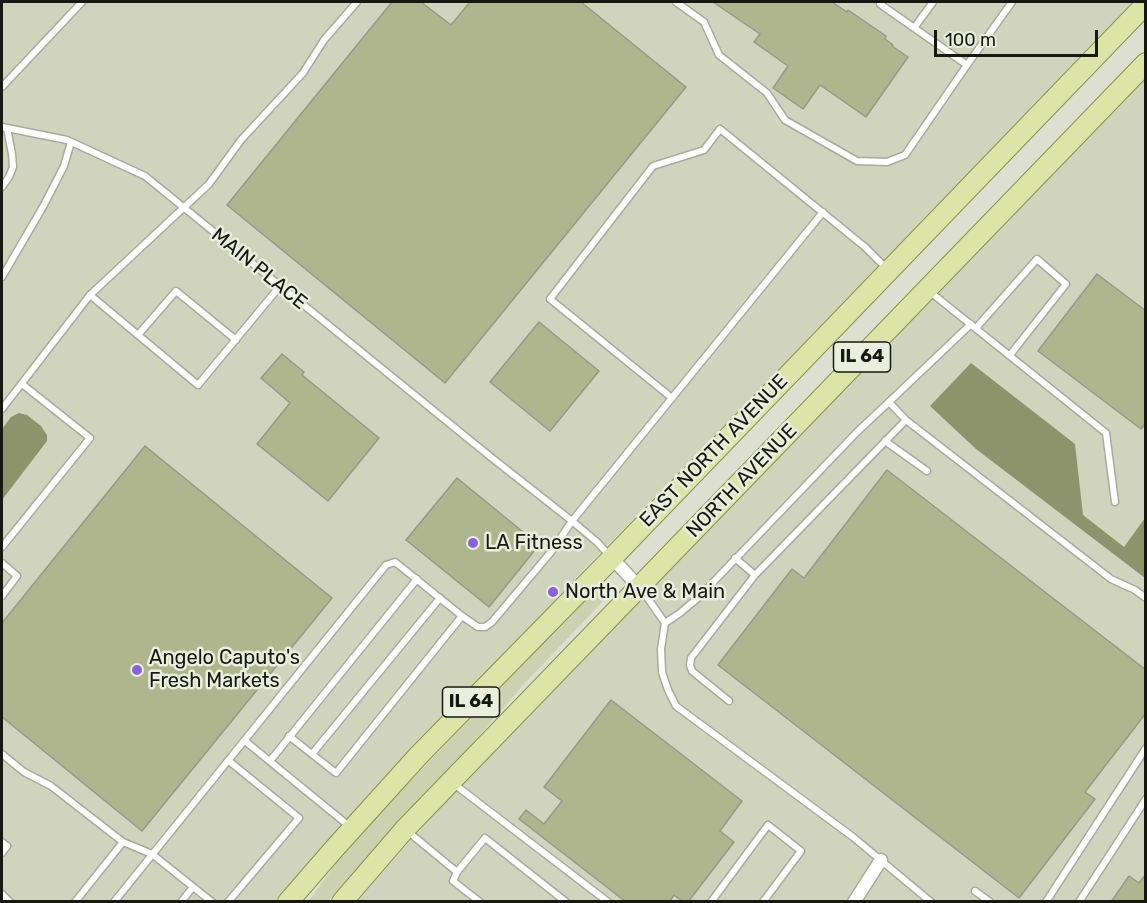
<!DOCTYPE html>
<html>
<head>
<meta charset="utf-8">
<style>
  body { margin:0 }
  #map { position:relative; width:1147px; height:903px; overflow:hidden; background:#dde0d0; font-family:Rubik,sans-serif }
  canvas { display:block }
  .frame { position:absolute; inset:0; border:3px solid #171812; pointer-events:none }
  .scale { position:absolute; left:934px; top:30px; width:164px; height:27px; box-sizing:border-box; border:3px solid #171812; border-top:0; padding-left:8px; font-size:18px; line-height:21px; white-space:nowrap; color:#171812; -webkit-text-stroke:4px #eaeedd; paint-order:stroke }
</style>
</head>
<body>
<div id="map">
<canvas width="1147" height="903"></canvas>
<div class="frame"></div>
<div class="scale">100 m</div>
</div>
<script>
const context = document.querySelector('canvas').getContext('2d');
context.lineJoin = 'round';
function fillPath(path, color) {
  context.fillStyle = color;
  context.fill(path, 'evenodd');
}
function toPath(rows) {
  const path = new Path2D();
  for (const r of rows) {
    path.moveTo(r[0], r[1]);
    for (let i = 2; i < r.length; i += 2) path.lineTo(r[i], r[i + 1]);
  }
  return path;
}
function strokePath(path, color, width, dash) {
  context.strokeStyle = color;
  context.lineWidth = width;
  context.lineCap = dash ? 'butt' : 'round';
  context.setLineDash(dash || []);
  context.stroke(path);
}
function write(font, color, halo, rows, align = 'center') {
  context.font = font + ' Rubik,sans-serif';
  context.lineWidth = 5;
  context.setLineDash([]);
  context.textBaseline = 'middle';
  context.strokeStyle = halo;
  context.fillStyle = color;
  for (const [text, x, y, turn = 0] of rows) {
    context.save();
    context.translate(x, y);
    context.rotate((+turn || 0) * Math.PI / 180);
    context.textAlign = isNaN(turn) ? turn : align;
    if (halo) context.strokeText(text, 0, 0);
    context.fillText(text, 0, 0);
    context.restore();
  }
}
fillPath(toPath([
  [2,2,1139,2,585,568,353,817,279,902,2,901],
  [1145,77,1145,901,356,902,530,707]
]), '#d0d4bd');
fillPath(toPath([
  [605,585,611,591,606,598,525,683,456,762,387,834,328,901,308,902,342,855,398,794,586,598,595,591]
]), '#ccd2b1');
fillPath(toPath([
  [971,363,1075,444,1083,515,1124,547,1145,518,1145,578,976,449,930,406],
  [19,413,27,415,41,426,47,435,47,441,2,500,2,429,11,417]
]), '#8d946c');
const building = toPath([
  [392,2,421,2,451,25,470,2,581,2,686,87,445,383,227,205,392,2],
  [713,2,832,2,847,12,848,10,886,36,885,39,893,45,892,46,908,57,866,117,820,85,803,109,773,88,788,66,754,42,760,34,713,2],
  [1097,274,1146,311,1146,423,1141,429,1038,351,1097,274],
  [539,322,599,371,550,431,490,382,539,322],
  [282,354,304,372,302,375,379,438,328,501,257,444,290,403,261,378,282,354],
  [145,446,332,598,142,831,2,717,2,623,145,446],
  [887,470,1146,670,1146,713,1085,792,1095,799,1019,898,718,665,792,569,804,578,887,470],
  [457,478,539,545,489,607,406,540,457,478],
  [611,700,742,801,720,831,734,842,688,902,683,902,674,895,669,902,626,902,519,819,526,810,544,824,562,801,544,787,611,700],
  [1146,874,1146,902,1111,902,1129,876,1139,883,1146,874]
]);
fillPath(building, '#afb68d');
strokePath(building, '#96998a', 1.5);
const lane = toPath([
  [676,2,704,22,719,55,767,93,785,120,857,161,887,162,905,155,967,65],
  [882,2,880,4,967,65,1012,2],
  [914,28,933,2],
  [2,87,82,2],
  [2,127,67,140,145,176,492,458,572,521,597,542,609,555],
  [2,187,9,177,13,167,12,154,7,128],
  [2,277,44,205,64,166,71,142],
  [929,291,1106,433,1115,502],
  [90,295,198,385,280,286],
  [971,324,889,402,906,420,1111,579,1135,590,1146,598],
  [976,328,1037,259,1066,284,1010,355],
  [138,335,176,291,236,340],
  [672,398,550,299,653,166,704,150,720,129,865,247,887,269],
  [2,409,90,295,209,184,241,140,303,73,324,40,357,2],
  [885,441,927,471],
  [2,547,90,438,22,384],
  [735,558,755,575],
  [2,563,17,576,2,596],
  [642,590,665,623,661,649,662,672,668,690,676,706,853,837,931,902],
  [665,623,680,613,699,597,857,432,889,402],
  [729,701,692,671,690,665,691,658,755,575,906,420],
  [289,736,336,773,462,616,478,627,485,627,492,622,551,552,572,521,823,212],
  [245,741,349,826],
  [2,754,24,772,51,786,123,842,152,854,212,902],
  [312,754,440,598],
  [270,761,417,579],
  [454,784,608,902],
  [406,830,457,872,485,838,566,902],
  [2,842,7,846,2,853],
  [457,872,453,881,480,902],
  [975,891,990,902],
  [2,894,10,902],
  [75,902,123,842],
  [114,902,386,565,395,562,462,616],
  [181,902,193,887],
  [228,902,299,818,229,761],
  [711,902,768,825,801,851,763,902],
  [1046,902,1146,748],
  [1079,902,1146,799]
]);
const street = toPath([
  [612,558,639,587],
  [854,902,881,860]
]);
const primary = toPath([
  [288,902,334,849,419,755,612,558,1146,4],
  [342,902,405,829,1146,63]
]);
strokePath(lane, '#a8ab9c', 9);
strokePath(street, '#a8ab9c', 15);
strokePath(primary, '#88924c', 22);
strokePath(lane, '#fff', 6);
strokePath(street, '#fff', 12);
strokePath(primary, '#dce5a7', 20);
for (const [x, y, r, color] of [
  [473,543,6,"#8a62dc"],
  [553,592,6,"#8a62dc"],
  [137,670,6,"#8a62dc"]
]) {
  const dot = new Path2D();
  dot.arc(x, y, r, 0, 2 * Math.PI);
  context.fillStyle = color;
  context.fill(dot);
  strokePath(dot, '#eaeedd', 2);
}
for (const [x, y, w] of [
  [862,357,57],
  [471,702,57]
]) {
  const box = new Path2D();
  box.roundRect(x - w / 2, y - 15, w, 30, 4.5);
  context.fillStyle = '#eaeedd';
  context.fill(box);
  strokePath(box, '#171812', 1.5);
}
write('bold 18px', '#171812', null, [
  ["IL 64",862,357],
  ["IL 64",471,702]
]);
write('20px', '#171812', '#eaeedd', [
  ["MAIN PLACE",259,269,39],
  ["EAST NORTH AVENUE",714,451,-46],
  ["NORTH AVENUE",742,481,-46]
]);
write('20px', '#171812', '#eaeedd', [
  ["LA Fitness",485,543],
  ["North Ave & Main",565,592],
  ["Angelo Caputo's",149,658],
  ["Fresh Markets",149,681]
], 'left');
</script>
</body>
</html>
